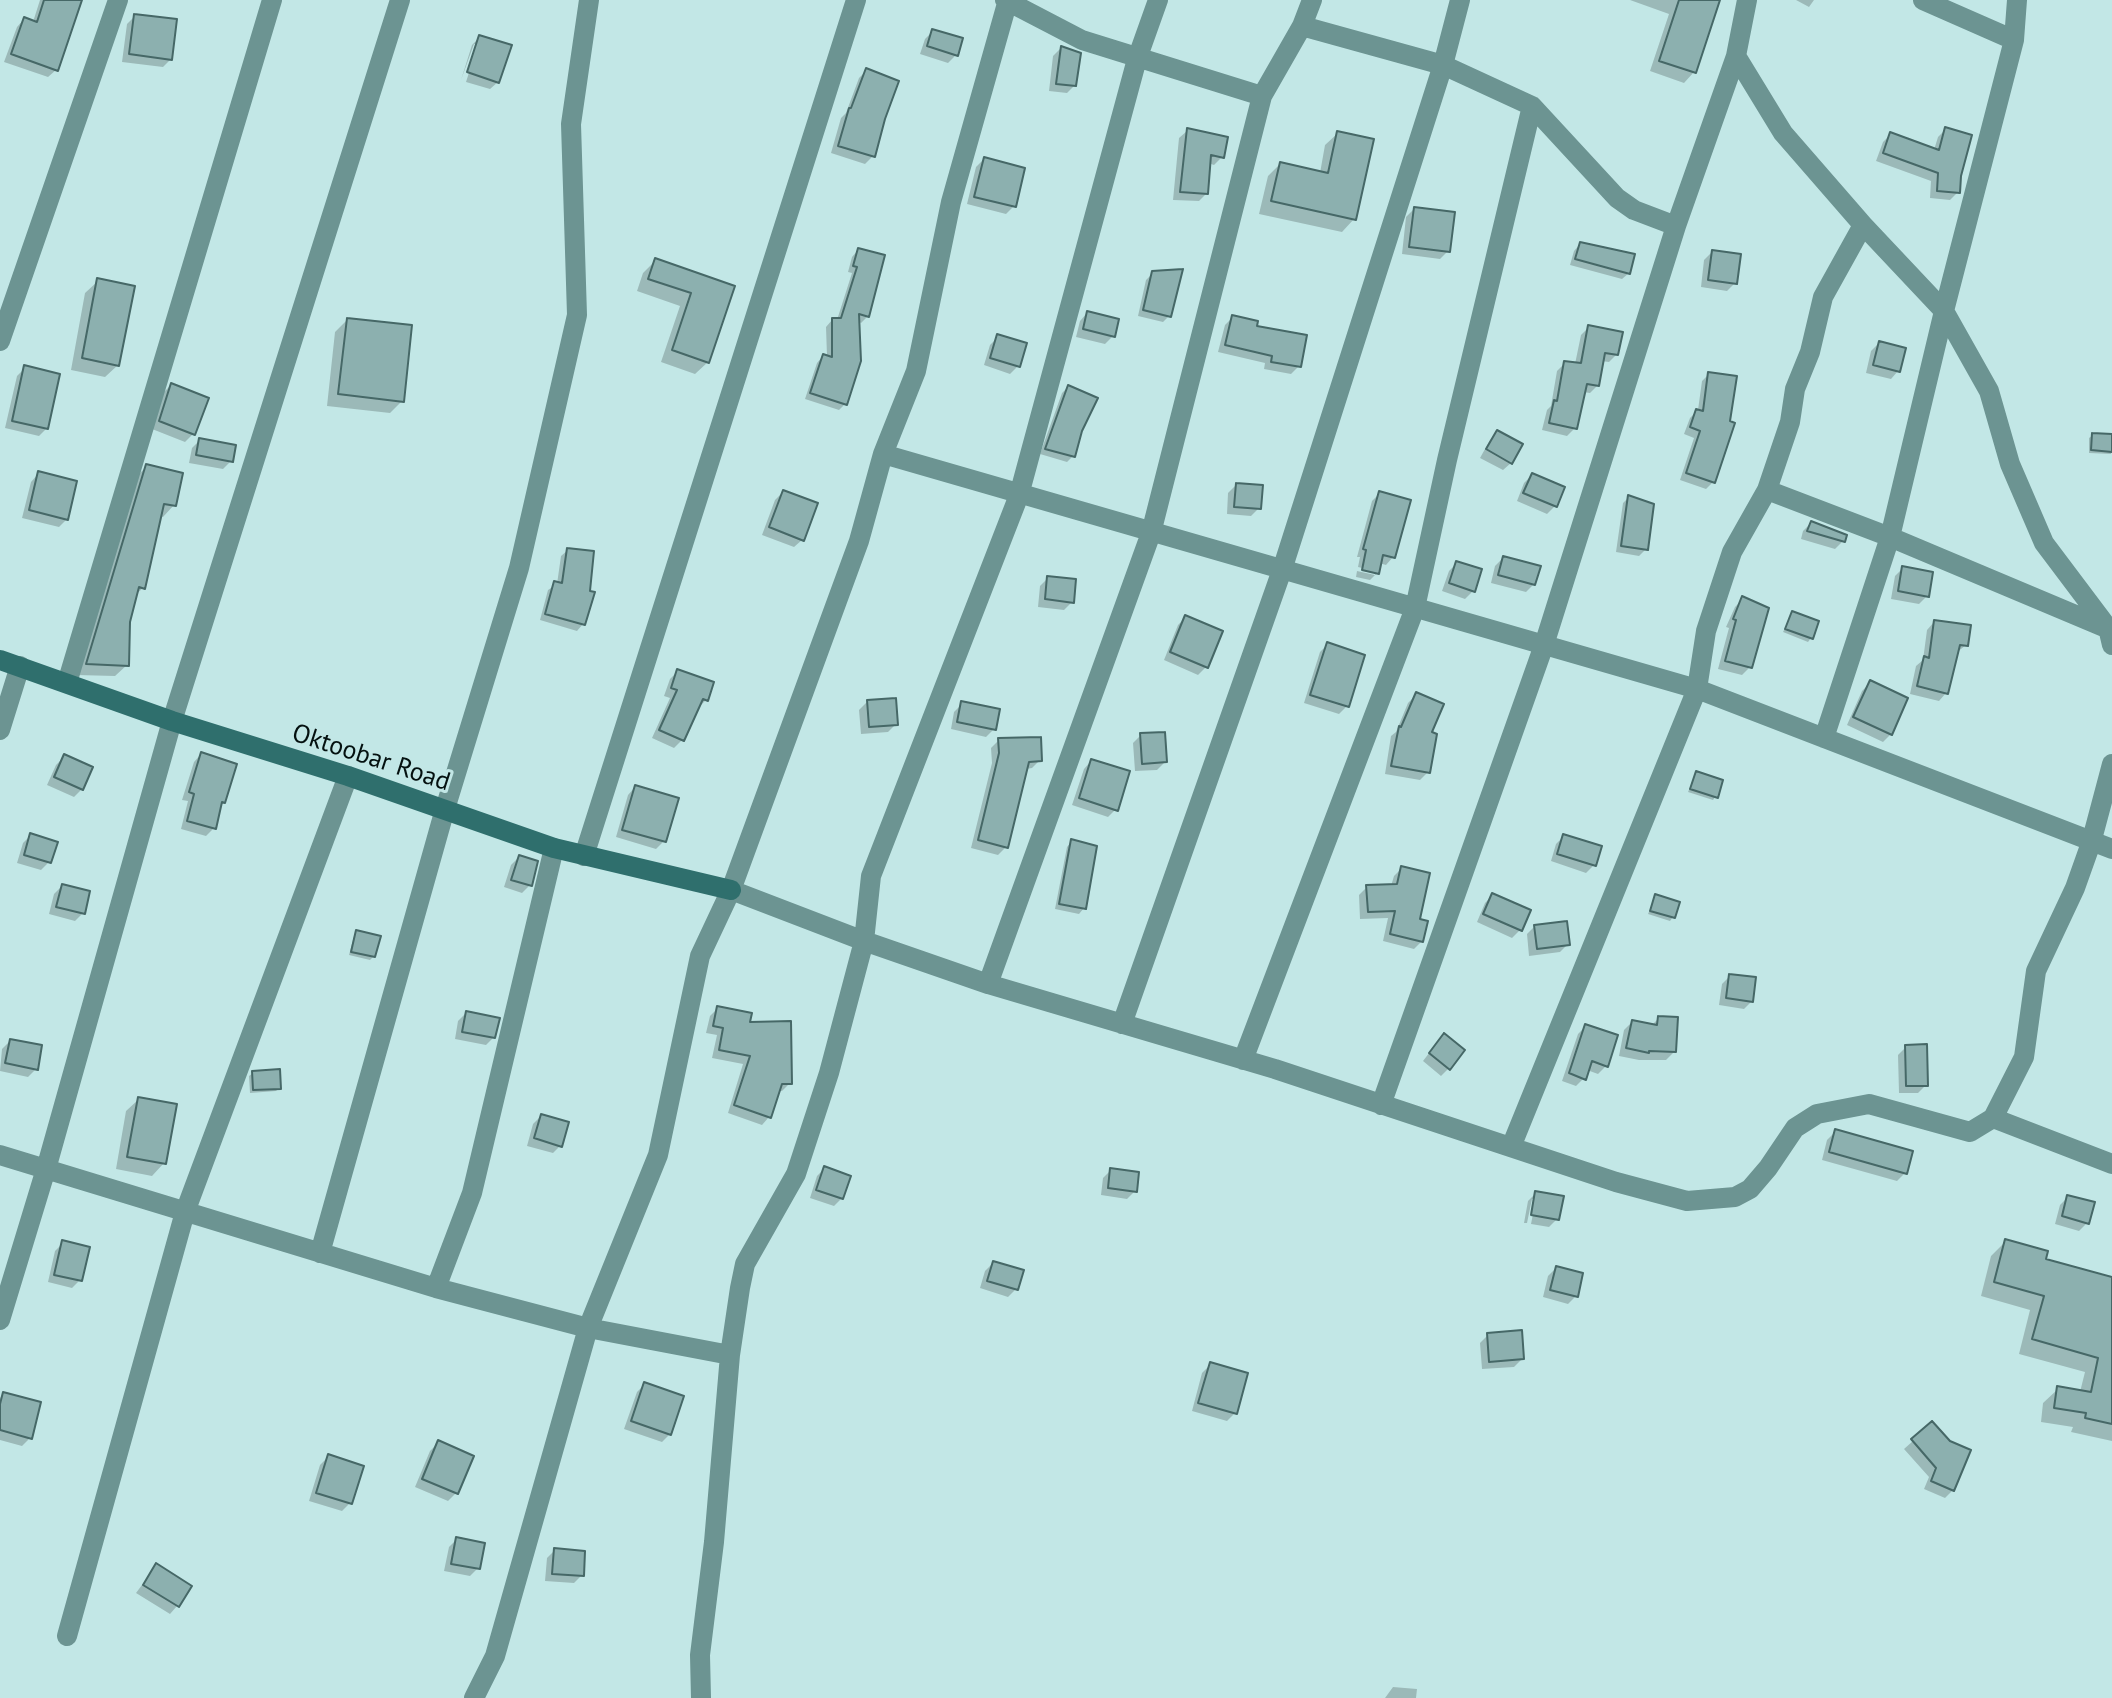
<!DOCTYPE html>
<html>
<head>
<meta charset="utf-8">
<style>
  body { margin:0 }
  canvas { display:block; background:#c2e7e6 }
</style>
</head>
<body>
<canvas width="2112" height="1698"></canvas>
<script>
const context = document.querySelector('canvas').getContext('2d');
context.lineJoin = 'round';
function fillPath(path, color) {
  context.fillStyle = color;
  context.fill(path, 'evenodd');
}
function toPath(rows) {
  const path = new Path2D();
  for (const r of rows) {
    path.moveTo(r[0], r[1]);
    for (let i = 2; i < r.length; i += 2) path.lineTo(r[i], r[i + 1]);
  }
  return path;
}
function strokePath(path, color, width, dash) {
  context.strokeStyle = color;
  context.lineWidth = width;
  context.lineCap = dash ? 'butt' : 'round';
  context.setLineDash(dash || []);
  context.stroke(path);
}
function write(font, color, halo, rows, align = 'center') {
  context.font = font + ' "PT Sans",sans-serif';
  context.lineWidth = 6;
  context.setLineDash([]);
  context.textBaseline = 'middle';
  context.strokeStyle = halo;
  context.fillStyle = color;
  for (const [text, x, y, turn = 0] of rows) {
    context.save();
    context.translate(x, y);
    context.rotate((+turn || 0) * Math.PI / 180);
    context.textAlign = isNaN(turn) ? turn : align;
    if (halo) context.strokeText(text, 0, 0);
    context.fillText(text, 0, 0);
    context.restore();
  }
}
fillPath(toPath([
  [40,0,79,0,56,70,48,77,4,62,17,27,24,19,33,22],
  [1630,0,1718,0,1694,72,1684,83,1650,71,1669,14],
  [1796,0,1814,0,1809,7],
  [135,16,171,59,163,67,122,62,127,24],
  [933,31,956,55,948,63,920,54,925,39],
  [480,37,498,82,490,89,466,82,478,44,474,44,461,80,472,45],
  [1061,48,1075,85,1067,93,1049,91,1053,56],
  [867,70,883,118,873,156,865,164,831,153,841,118,846,113,859,78],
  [1946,129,1959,175,1958,192,1950,200,1930,198,1931,181,1876,161,1883,142,1891,134,1934,150,1938,137],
  [1187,131,1222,157,1214,165,1208,163,1207,193,1199,201,1173,200,1179,138],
  [1338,133,1354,219,1342,232,1259,214,1268,176,1280,164,1320,173,1325,145],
  [984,159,1014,206,1006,214,967,204,976,167],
  [1414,209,1448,251,1440,259,1402,254,1406,217],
  [1580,244,1629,273,1622,279,1570,265,1574,251],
  [858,250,868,316,861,323,858,321,845,404,839,410,805,399,817,363,823,356,827,357,826,327,832,320,837,320,852,273,848,272,852,257],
  [1712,252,1735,283,1727,291,1701,287,1704,260],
  [656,260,733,287,708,362,695,374,661,362,680,306,637,291,643,273],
  [1153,273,1169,316,1163,322,1138,316,1146,280],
  [98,281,118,365,105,377,71,370,85,293],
  [1087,313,1113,336,1105,344,1076,337,1080,321],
  [1233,317,1255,328,1299,366,1291,374,1264,369,1265,363,1218,352,1225,325],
  [347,320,402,401,390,413,327,406,335,332],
  [1589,327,1617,354,1609,362,1601,361,1598,385,1590,393,1583,392,1575,428,1567,436,1542,430,1547,410,1551,406,1557,371,1565,363,1575,364,1581,335],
  [998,337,1018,366,1010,374,984,365,990,345],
  [1879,343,1898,371,1891,379,1866,373,1871,351],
  [25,368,47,428,39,436,5,428,17,376],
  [1709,374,1713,482,1706,489,1680,480,1694,438,1684,434,1690,418,1698,410,1702,381],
  [171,385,207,399,193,434,185,442,152,429,163,393],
  [1068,387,1080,430,1073,456,1067,462,1040,454,1062,393],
  [1497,432,1511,463,1503,470,1480,458,1490,440],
  [2093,435,2112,436,2111,454,2089,453,2089,438],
  [200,440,231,461,223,469,189,463,192,448],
  [147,466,174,505,163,517,159,516,143,588,134,596,128,621,127,665,115,676,76,675,135,478],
  [38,474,67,519,59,527,22,518,31,482],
  [1532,475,1563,488,1555,506,1547,514,1517,501,1524,483],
  [1236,485,1259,508,1251,516,1227,514,1228,493],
  [783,492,802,540,794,547,762,535,775,500],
  [1380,493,1393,557,1386,565,1379,563,1377,573,1370,580,1356,577,1357,571,1375,575,1375,571,1358,567,1360,557,1357,557,1372,501],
  [1629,497,1646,549,1639,556,1616,552,1623,503],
  [1811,523,1843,541,1835,549,1801,539,1803,531],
  [568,550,583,624,577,631,540,620,548,590,557,584,561,556],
  [1503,558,1534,584,1526,592,1491,583,1495,566],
  [1457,563,1473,591,1465,599,1442,591,1449,571],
  [1903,568,1927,596,1919,604,1891,599,1895,576],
  [1048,578,1072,602,1064,610,1038,607,1040,586],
  [1743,599,1750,667,1742,675,1718,669,1729,628,1726,627,1735,607],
  [1792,614,1811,638,1808,642,1783,632],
  [1186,617,1221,632,1206,667,1198,675,1164,660,1178,625],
  [1934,622,1966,645,1956,653,1946,693,1939,701,1910,694,1916,666,1923,660,1927,630],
  [1328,644,1363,656,1347,706,1339,714,1304,703,1320,652],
  [678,671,706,700,698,708,682,740,674,748,652,738,670,698,664,696,670,679],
  [1870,683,1891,734,1883,742,1847,725,1862,691],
  [1416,695,1429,734,1428,772,1420,780,1385,774,1391,736,1396,732,1408,703],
  [867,702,896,724,888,732,861,734,859,710],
  [962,704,994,729,986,737,951,729,954,712],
  [1141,735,1165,762,1157,770,1135,771,1133,743],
  [999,740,1040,760,1032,768,1026,769,1006,847,998,855,971,848,992,763,991,748],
  [201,754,223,802,220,806,214,828,206,836,181,829,188,801,182,800,194,762],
  [64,757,82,789,74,797,47,785,56,765],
  [1091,761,1116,809,1108,817,1072,805,1084,769],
  [1696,774,1716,796,1713,800,1688,792],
  [635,787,664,841,656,849,616,837,628,795],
  [31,835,49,862,41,870,17,863,23,843],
  [1564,836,1594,865,1586,873,1551,861,1556,844],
  [1072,841,1084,908,1079,914,1055,909,1067,847],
  [519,857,530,885,522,893,504,887,511,865],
  [1402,868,1422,941,1414,949,1383,941,1388,918,1360,919,1359,895,1367,887,1391,886,1394,876],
  [62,886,83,913,75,921,49,914,54,894],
  [1493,895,1520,930,1512,938,1477,922,1485,903],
  [1656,896,1673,917,1670,921,1648,914],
  [1535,926,1568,944,1560,952,1529,956,1527,934],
  [357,932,374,956,370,960,349,955,354,936],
  [1730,976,1752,1001,1744,1009,1719,1005,1722,984],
  [718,1008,748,1024,790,1083,782,1091,778,1091,769,1117,762,1125,728,1113,743,1064,712,1058,717,1035,706,1033,710,1016],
  [466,1013,494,1037,486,1045,455,1039,458,1021],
  [1659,1018,1674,1052,1666,1060,1639,1060,1619,1056,1624,1030,1632,1022,1651,1026],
  [1586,1026,1606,1066,1598,1074,1587,1070,1584,1078,1576,1086,1562,1081,1578,1034],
  [10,1041,36,1069,28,1077,0,1071,2,1049],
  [1436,1044,1449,1068,1441,1076,1423,1061],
  [1906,1047,1926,1085,1918,1093,1899,1093,1898,1055],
  [253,1073,279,1088,276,1091,250,1093,249,1076],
  [139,1099,164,1163,152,1176,116,1169,126,1111],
  [541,1116,561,1145,553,1153,527,1146,533,1124],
  [1835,1132,1905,1173,1897,1181,1822,1160,1827,1140],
  [825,1168,842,1198,834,1206,810,1198,817,1176],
  [1111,1170,1135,1191,1127,1199,1101,1195,1103,1178],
  [1536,1193,1557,1219,1549,1227,1531,1224,1536,1199,1532,1199,1527,1223,1524,1223,1528,1201],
  [2068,1197,2087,1223,2079,1231,2055,1224,2060,1205],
  [2006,1241,2043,1260,2112,1279,2112,1441,2071,1432,2073,1427,2041,1422,2043,1403,2058,1389,2080,1392,2085,1372,2019,1354,2030,1310,1981,1296,1991,1256],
  [63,1243,80,1280,72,1288,48,1282,55,1251],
  [993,1263,1016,1289,1008,1297,980,1288,985,1271],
  [1556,1268,1576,1296,1568,1304,1543,1297,1548,1276],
  [1488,1335,1522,1359,1514,1367,1482,1369,1480,1343],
  [1210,1365,1235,1413,1227,1421,1192,1411,1202,1373],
  [645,1384,670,1434,662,1442,624,1429,637,1392],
  [4,1394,30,1438,22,1446,0,1440,0,1398],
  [1932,1424,1953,1490,1945,1498,1924,1489,1929,1477,1904,1449],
  [438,1443,456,1493,448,1501,415,1487,430,1451],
  [328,1457,350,1503,342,1511,309,1501,320,1465],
  [457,1539,478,1568,470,1576,444,1571,449,1547],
  [555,1550,582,1575,574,1583,545,1581,547,1558],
  [156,1566,177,1606,170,1614,136,1593],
  [1393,1687,1417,1689,1416,1698,1385,1698]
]), '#0003');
const building = toPath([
  [44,0,82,0,58,71,11,54,24,17,37,22,44,0],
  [1679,0,1720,0,1696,73,1659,61,1679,0],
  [134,14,177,19,172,60,129,54,134,14],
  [932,29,963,38,958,56,927,46,932,29],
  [479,35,512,45,499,83,467,72,479,35],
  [1061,46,1081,53,1076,86,1056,84,1061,46],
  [866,68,899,81,885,119,875,157,838,146,849,108,851,108,866,68],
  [1945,127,1972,135,1961,176,1960,193,1937,191,1938,173,1883,153,1890,132,1939,150,1945,127],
  [1187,128,1228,137,1224,158,1211,155,1208,194,1180,192,1187,128],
  [1337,131,1374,139,1356,220,1271,201,1280,162,1328,173,1337,131],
  [984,157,1025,168,1016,207,974,197,984,157],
  [1414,207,1455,212,1450,252,1409,247,1414,207],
  [1580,242,1635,254,1630,274,1575,259,1580,242],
  [858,248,885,255,869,317,859,314,861,361,847,405,810,393,823,354,832,357,832,318,841,318,857,267,853,266,858,248],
  [1712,250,1741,254,1737,284,1708,280,1712,250],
  [655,258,735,286,709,363,672,350,691,293,648,279,655,258],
  [1183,269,1171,317,1143,310,1152,271,1183,269],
  [97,278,135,286,119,366,82,358,97,278],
  [1087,311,1119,319,1115,337,1083,329,1087,311],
  [1232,315,1258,321,1257,326,1307,335,1301,367,1271,362,1272,356,1225,345,1232,315],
  [347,318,412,325,404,402,338,394,347,318],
  [1588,325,1623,332,1618,355,1605,353,1599,386,1587,384,1577,429,1549,423,1554,400,1557,401,1564,361,1581,363,1588,325],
  [997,334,1027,343,1020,367,990,358,997,334],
  [1879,341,1906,348,1900,372,1873,365,1879,341],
  [24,365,60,374,48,429,12,421,24,365],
  [1708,372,1737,376,1730,421,1735,423,1715,483,1686,473,1700,431,1690,427,1696,409,1703,411,1708,372],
  [171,383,209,398,195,435,159,421,171,383],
  [1068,385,1098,398,1082,431,1075,457,1045,449,1068,385],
  [1497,430,1523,444,1512,464,1486,449,1497,430],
  [2092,433,2112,434,2112,452,2091,450,2092,433],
  [199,438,236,445,233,462,196,455,199,438],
  [146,464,183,473,176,506,164,504,145,589,139,587,130,622,129,666,86,664,146,464],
  [38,471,77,481,68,520,29,510,38,471],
  [1532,473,1565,487,1557,507,1523,493,1532,473],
  [1236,483,1263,485,1261,509,1234,507,1236,483],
  [783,490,818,503,804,541,769,527,783,490],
  [1379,491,1411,500,1395,558,1383,555,1379,574,1362,570,1366,550,1363,549,1379,491],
  [1628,495,1654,504,1648,550,1621,546,1628,495],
  [1811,521,1847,535,1845,542,1807,531,1811,521],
  [567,548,594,551,590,591,595,592,585,625,545,614,554,581,562,583,567,548],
  [1503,556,1541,566,1535,585,1498,575,1503,556],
  [1456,561,1482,569,1475,592,1449,583,1456,561],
  [1902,566,1933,572,1929,597,1898,591,1902,566],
  [1047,576,1076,579,1074,603,1045,599,1047,576],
  [1742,596,1769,608,1752,668,1725,661,1736,620,1733,619,1742,596],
  [1792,611,1819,621,1813,639,1785,629,1792,611],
  [1185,615,1223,631,1208,668,1170,652,1185,615],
  [1934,620,1971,625,1968,646,1960,645,1948,694,1917,686,1924,656,1929,658,1934,620],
  [1327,642,1365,655,1349,707,1310,695,1327,642],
  [677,669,714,682,708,701,703,699,684,741,659,730,677,690,671,688,677,669],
  [1870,680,1908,698,1892,735,1853,717,1870,680],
  [1416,692,1444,704,1432,732,1437,734,1430,773,1391,766,1399,726,1401,727,1416,692],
  [896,698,898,725,869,727,867,700,896,698],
  [961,701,1000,709,996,730,957,722,961,701],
  [1165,732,1167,762,1142,764,1140,733,1165,732],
  [1041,737,1042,761,1029,762,1008,848,978,840,999,753,998,738,1041,737],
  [201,752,237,764,225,803,222,802,216,829,187,821,194,794,189,792,201,752],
  [64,754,93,767,83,790,54,777,64,754],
  [1091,759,1130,771,1118,811,1079,798,1091,759],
  [1696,771,1723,780,1718,798,1690,789,1696,771],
  [635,785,679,798,666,842,622,830,635,785],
  [30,833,58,842,51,863,24,855,30,833],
  [1563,834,1602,846,1596,866,1557,854,1563,834],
  [1071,839,1097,846,1086,909,1059,904,1071,839],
  [519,855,538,861,532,886,511,880,519,855],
  [1401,866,1430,873,1420,919,1428,921,1423,942,1390,934,1395,911,1368,912,1366,885,1397,884,1401,866],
  [62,884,90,891,85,914,56,907,62,884],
  [1492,893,1531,910,1522,931,1483,914,1492,893],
  [1655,894,1680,902,1675,918,1650,911,1655,894],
  [1567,921,1570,945,1537,949,1534,925,1567,921],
  [356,930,381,936,375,957,351,952,356,930],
  [1729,974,1756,977,1753,1002,1726,998,1729,974],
  [717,1006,752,1013,750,1022,791,1021,792,1084,782,1084,771,1118,734,1105,750,1056,719,1050,723,1028,713,1026,717,1006],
  [466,1011,500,1018,495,1038,462,1032,466,1011],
  [1658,1016,1678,1017,1676,1052,1649,1051,1649,1053,1626,1048,1632,1020,1657,1025,1658,1016],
  [1585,1024,1618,1035,1608,1067,1592,1061,1586,1080,1569,1073,1585,1024],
  [1444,1033,1465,1050,1450,1070,1429,1053,1444,1033],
  [10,1039,42,1045,38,1070,5,1063,10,1039],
  [1927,1044,1928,1086,1906,1086,1905,1045,1927,1044],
  [280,1069,281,1089,253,1090,252,1071,280,1069],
  [138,1097,177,1104,166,1164,127,1157,138,1097],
  [541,1114,569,1122,562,1147,534,1138,541,1114],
  [1835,1129,1913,1151,1907,1174,1829,1152,1835,1129],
  [824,1166,851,1176,843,1199,816,1190,824,1166],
  [1110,1168,1139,1172,1137,1192,1108,1188,1110,1168],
  [1535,1191,1564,1196,1559,1220,1531,1215,1535,1191],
  [2067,1195,2095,1202,2089,1224,2062,1216,2067,1195],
  [2005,1239,2048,1251,2046,1259,2112,1277,2112,1424,2085,1418,2086,1413,2054,1408,2057,1386,2091,1392,2098,1358,2032,1339,2044,1296,1994,1282,2005,1239],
  [62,1240,90,1247,82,1281,54,1275,62,1240],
  [993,1261,1024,1270,1018,1290,987,1281,993,1261],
  [1556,1266,1583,1273,1578,1297,1550,1290,1556,1266],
  [1522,1330,1524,1359,1489,1362,1487,1333,1522,1330],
  [1210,1362,1248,1373,1237,1414,1198,1403,1210,1362],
  [644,1382,684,1396,671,1435,631,1421,644,1382],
  [3,1392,41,1402,32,1439,0,1430,0,1404,3,1392],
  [1932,1421,1950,1441,1971,1450,1954,1491,1931,1481,1936,1468,1911,1439,1932,1421],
  [438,1440,474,1456,458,1494,422,1479,438,1440],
  [328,1454,364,1466,352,1504,316,1493,328,1454],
  [456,1537,485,1543,480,1569,451,1564,456,1537],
  [554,1548,585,1551,584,1576,552,1574,554,1548],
  [156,1563,192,1586,179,1607,143,1585,156,1563]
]);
fillPath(building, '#8cb0af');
strokePath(building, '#466867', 2);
strokePath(toPath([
  [1005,0,1082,40,1262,96,1302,26],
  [1158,0,1137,59,1019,495,871,876,864,941,988,984,1275,1069,1616,1182,1687,1201,1735,1197,1750,1189,1768,1168,1795,1128,1817,1114,1869,1104,1970,1132,1993,1118,2024,1057,2036,971,2075,888,2091,843,2112,764],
  [1312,0,1302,26,1443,65,1532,106,1617,198,1634,210,1676,226,1736,56,1783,133,1863,225,1823,297,1810,352,1795,389,1790,422,1767,490,1732,552,1706,631,1697,689,1511,1147],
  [1923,0,2014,40],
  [1736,56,1747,0],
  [1863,225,1944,311,1989,391,2010,464,2044,543,2108,628,2112,645],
  [0,341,118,0],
  [883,454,1697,689,2112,849],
  [1767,490,1890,537,2104,627],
  [67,683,272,0],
  [0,730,20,666],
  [1824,738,1890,537,1944,311,2014,40,2017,0],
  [584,856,856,0],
  [988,984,1151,533,1262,96],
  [1122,1024,1282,570,1443,65,1460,0],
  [1243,1060,1415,608,1447,460,1532,106],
  [1381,1105,1544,645,1676,226],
  [1993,1118,2112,1164],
  [0,1155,436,1288,588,1328,730,1355],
  [320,1253,445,809,519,568,577,315,571,124,589,0],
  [436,1288,472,1193,554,848],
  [0,1320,46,1169,172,721,400,0],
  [67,1636,185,1212,348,776],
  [474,1698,495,1656,588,1328,658,1155,700,956,731,890],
  [701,1698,700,1655,714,1542,730,1355,740,1288,745,1264,796,1174,829,1073,864,941,731,890,859,541,883,454,916,371,951,202,1008,0]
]), '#6c9492', 20);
strokePath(toPath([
  [0,660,172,721,348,776,554,848,731,890]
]), '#2f6f6d', 20);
write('26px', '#041110', '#c2e7e6', [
  ["Oktoobar Road",371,758,18]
]);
</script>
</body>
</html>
